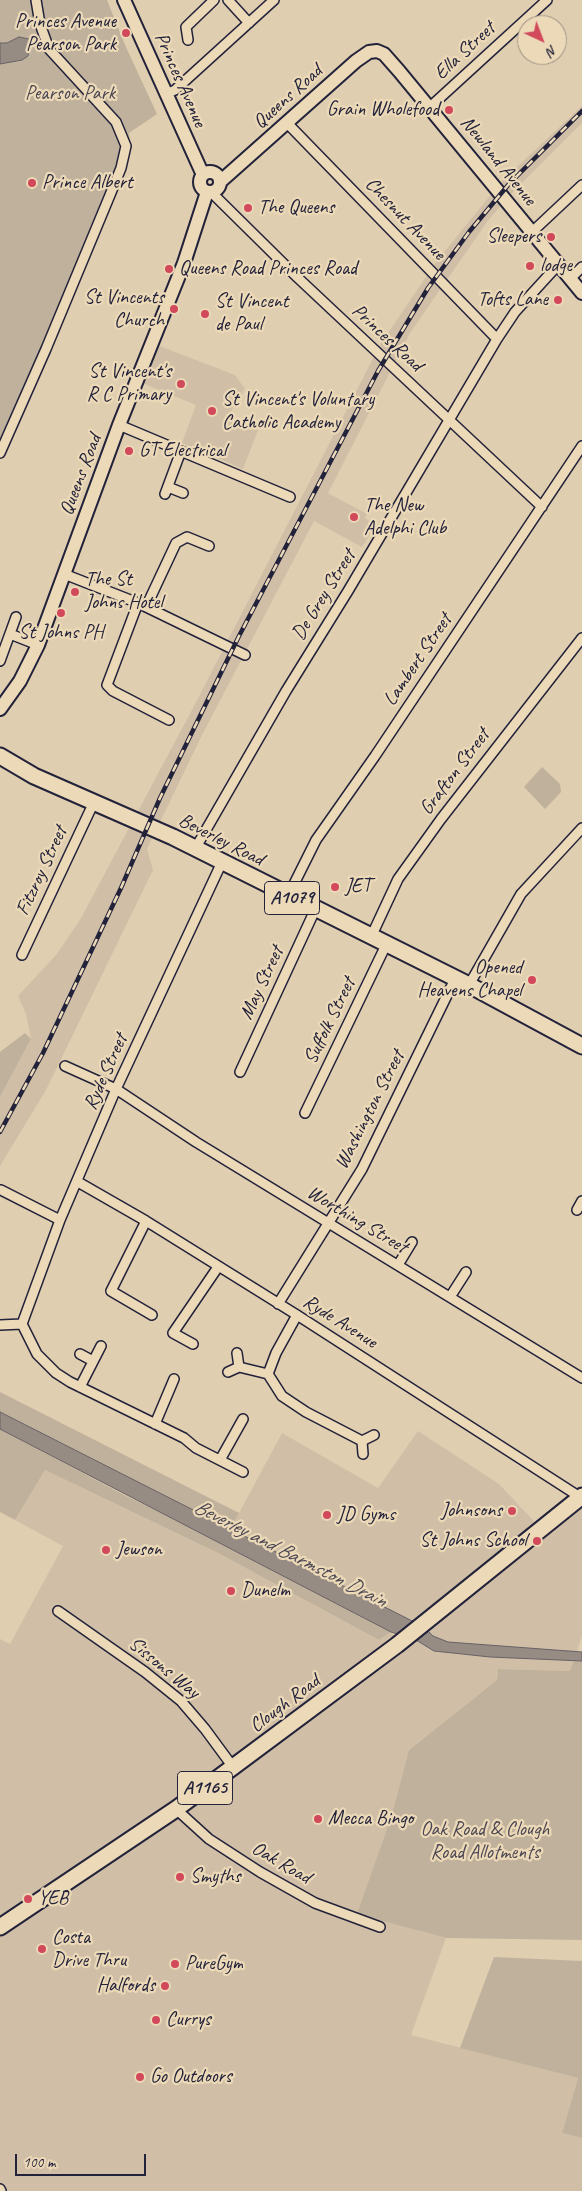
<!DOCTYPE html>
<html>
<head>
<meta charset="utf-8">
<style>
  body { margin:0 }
  #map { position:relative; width:582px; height:2191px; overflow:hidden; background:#e0ceb0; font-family:Caveat,sans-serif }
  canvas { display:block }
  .north { position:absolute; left:517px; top:15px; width:50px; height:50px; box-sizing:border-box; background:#ecd9b7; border:1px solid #9b9085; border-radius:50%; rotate:137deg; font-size:14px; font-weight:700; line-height:20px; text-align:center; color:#22223b }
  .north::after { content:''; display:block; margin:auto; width:18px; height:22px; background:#d1495b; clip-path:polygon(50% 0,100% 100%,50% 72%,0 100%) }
  .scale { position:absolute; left:15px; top:2154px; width:131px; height:22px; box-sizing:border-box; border:2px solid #22223b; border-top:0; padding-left:6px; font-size:15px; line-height:18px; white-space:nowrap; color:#22223b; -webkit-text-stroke:4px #ecd9b7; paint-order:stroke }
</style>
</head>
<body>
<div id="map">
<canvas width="582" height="2191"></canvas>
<div class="north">N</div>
<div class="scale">100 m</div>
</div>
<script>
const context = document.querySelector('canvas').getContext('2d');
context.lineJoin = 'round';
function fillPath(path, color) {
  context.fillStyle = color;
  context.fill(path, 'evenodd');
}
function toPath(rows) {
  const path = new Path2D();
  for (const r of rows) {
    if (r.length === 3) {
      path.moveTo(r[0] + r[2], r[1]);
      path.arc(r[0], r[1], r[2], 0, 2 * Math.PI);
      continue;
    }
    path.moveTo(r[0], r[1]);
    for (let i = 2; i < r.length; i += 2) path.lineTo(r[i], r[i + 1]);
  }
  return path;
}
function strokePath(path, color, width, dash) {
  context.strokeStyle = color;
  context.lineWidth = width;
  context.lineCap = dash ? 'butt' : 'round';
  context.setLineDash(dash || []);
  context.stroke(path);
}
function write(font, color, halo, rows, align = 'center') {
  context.font = font + ' Caveat,sans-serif';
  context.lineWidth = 4.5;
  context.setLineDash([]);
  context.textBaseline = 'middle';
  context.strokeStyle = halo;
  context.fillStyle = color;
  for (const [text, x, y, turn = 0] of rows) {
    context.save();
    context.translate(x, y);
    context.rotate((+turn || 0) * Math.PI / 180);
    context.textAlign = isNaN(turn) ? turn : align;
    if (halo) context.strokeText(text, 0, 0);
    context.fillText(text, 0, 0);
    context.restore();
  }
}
fillPath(toPath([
  [582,106,582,123,509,196,487,222,410,333,328,493,367,514,365,518,376,525,362,547,314,521,202,735,147,849,153,870,46,1090,0,1166,0,1097,31,1039,26,1014,18,996,56,955,80,920,194,706,380,345,436,262,502,181],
  [157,345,235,375,245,389,227,417,258,430,243,469,182,443,196,405,142,383],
  [418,1431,499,1484,547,1535,582,1507,582,1635,571,1671,498,1669,497,1680,409,1750,390,1821,419,1931,446,1938,411,2035,578,2078,562,2133,582,2138,582,2191,0,2191,0,1639,10,1644,63,1546,15,1520,45,1470,218,1553,379,1640,391,1632,400,1645,423,1627,231,1528,282,1433,378,1488]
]), '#d0bfa6');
fillPath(toPath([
  [0,0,107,0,125,45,157,114,129,133,130,145,0,452],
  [542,767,560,784,561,792,545,809,524,787],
  [25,1033,31,1039,0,1097,0,1052],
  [0,1392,239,1513,231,1528,115,1472,0,1412],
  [0,1429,128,1497,181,1522,391,1632,379,1640,218,1553,45,1470,15,1520,0,1512],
  [574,1661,582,1661,582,1940,446,1938,357,1914,390,1821,409,1750,497,1680,498,1669,570,1671],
  [494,1957,582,1961,582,2138,562,2133,578,2078,460,2048]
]), '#c0b19c');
const water = toPath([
  [19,37,29,39,31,43,28,56,22,60,0,64,0,43,7,43,19,37],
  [0,1412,424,1627,433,1636,448,1642,582,1652,582,1661,490,1657,434,1651,416,1640,391,1632,0,1429,0,1412]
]);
fillPath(water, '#978c83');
strokePath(water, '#686266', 1);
const street = toPath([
  [228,0,249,23],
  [188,40,186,27,214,0],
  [166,94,175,90,274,0],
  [430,107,547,0],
  [287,123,497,339],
  [212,193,297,277,542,507],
  [532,232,582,185],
  [570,279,582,267],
  [119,425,290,497],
  [0,453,46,349,110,195,121,168,126,146,116,122,49,49,40,24,36,0],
  [168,487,183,493],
  [165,494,181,451],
  [64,574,138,603,245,655],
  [138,603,107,685,113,691,169,720],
  [146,607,176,543,187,537,209,546],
  [10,634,38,645],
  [0,661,16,617],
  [195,849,286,691,348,591,497,339,515,312,558,265],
  [222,862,116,1089,60,1220,22,1324,37,1354,56,1373,70,1382,184,1438,196,1448,243,1472],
  [288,896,316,840,375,756,582,446],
  [371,937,398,879,441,819,582,638],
  [22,955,94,802],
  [469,985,521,894,582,828],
  [65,1066,116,1089,196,1142,582,1378],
  [240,1072,315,910],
  [305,1113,386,945],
  [78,1182,146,1221,297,1315,580,1497],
  [1,1190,60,1220],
  [577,1210,582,1201],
  [146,1221,111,1291,152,1315],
  [398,1265,412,1242],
  [450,1297,466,1272],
  [278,1304,362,1169,455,979],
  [297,1315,276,1353,268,1374,282,1396,306,1412,362,1441],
  [0,1325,22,1324],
  [193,1344,173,1333,218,1267],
  [80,1354,93,1361],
  [239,1367,268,1374],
  [228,1372,239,1367,237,1353],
  [80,1387,101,1346],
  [155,1424,174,1379],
  [363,1454,362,1441,374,1435],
  [220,1460,243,1419],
  [58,1611,145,1672,181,1701,205,1729,233,1767],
  [176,1809,209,1839,260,1872,315,1903,380,1927],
  [0,2189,1,2191]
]);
const secondary = toPath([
  [124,0,203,175],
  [210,182,10],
  [221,181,356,61,369,52,377,51,384,54,399,71,582,293],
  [0,709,20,681,38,645,119,425,184,263,207,192]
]);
const primary = toPath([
  [0,756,34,776,173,837,469,985,582,1046],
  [0,1927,176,1809,233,1767,397,1645,582,1496]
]);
strokePath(street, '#22223b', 12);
strokePath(secondary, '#22223b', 16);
strokePath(primary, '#22223b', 19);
strokePath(street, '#ecd9b7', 9);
strokePath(secondary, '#ecd9b7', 12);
strokePath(primary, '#ecd9b7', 15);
const rail = toPath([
  [0,1132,43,1053,121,888,160,798,239,636,378,371,428,288,469,232,509,184,582,111]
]);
strokePath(rail, '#22223b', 4.5);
strokePath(rail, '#ecd9b7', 2.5, [8]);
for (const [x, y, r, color] of [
  [126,33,5,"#d1495b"],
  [449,110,5,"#d1495b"],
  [32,183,5,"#d1495b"],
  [248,208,5,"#d1495b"],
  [551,237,5,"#d1495b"],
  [530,266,5,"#d1495b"],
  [169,269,5,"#d1495b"],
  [558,300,5,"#d1495b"],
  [174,309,5,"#d1495b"],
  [205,314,5,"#d1495b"],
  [181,384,5,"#d1495b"],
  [212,411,5,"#d1495b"],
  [129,451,5,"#d1495b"],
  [354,517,5,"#d1495b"],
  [75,592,5,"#d1495b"],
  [61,613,5,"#d1495b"],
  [335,887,5,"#d1495b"],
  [532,980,5,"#d1495b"],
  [512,1511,5,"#d1495b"],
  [327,1515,5,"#d1495b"],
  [537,1541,5,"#d1495b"],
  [106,1550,5,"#d1495b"],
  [231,1591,5,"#d1495b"],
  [318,1819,5,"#d1495b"],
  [180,1877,5,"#d1495b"],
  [28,1899,5,"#d1495b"],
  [42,1949,5,"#d1495b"],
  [175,1964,5,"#d1495b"],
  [165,1986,5,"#d1495b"],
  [156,2020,5,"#d1495b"],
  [140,2077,5,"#d1495b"]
]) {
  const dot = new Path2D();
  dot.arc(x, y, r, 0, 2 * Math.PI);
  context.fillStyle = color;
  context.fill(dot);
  strokePath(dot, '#ecd9b7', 2);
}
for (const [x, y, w] of [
  [292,898,55],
  [205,1788,55]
]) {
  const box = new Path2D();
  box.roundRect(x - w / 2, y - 16.5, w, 33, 4);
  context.fillStyle = '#ecd9b7';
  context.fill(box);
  strokePath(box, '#22223b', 1);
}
write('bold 19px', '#22223b', null, [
  ["A1079",292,898],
  ["A1165",205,1788]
]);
write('20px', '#22223b', '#ecd9b7', [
  ["Princes Avenue",116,22,"right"],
  ["Pearson Park",116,45,"right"],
  ["Grain Wholefood",439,110,"right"],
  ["Prince Albert",42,183],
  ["The Queens",258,208],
  ["Sleepers",541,237,"right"],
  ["lodge",540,266],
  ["Queens Road Princes Road",179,269],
  ["St Vincents",164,298,"right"],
  ["Church",164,321,"right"],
  ["Tofts Lane",548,300,"right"],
  ["St Vincent",215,302],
  ["de Paul",215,325],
  ["St Vincent's",171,372,"right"],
  ["R C Primary",171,395,"right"],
  ["St Vincent's Voluntary",222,400],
  ["Catholic Academy",222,423],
  ["GT Electrical",139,451],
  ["The New",364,506],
  ["Adelphi Club",364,529],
  ["The St",85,580],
  ["Johns Hotel",85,603],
  ["St Johns PH",61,633,"center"],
  ["JET",345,887],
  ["Opened",522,968,"right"],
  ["Heavens Chapel",522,991,"right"],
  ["Johnsons",502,1511,"right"],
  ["JD Gyms",337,1515],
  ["St Johns School",527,1541,"right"],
  ["Jewson",116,1550],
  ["Dunelm",241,1591],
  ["Mecca Bingo",328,1819],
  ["Smyths",190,1877],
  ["YEB",38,1899],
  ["Costa",52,1938],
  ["Drive Thru",52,1961],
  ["PureGym",185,1964],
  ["Halfords",155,1986,"right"],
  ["Currys",166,2020],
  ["Go Outdoors",150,2077]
], 'left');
write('20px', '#22223b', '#ecd9b7', [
  ["Ella Street",465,51,-43],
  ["Princes Avenue",180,80,66],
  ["Queens Road",288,97,-42],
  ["Newland Avenue",498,161,51],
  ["Chesnut Avenue",405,219,46],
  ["Princes Road",387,338,43],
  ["Queens Road",81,475,-69],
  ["De Grey Street",324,595,-58],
  ["Lambert Street",418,660,-56],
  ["Grafton Street",455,772,-53],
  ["Beverley Road",221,840,27],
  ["Fitzroy Street",42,871,-65],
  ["May Street",262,983,-65],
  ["Suffolk Street",330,1021,-64],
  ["Ryde Street",106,1072,-66],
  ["Washington Street",370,1110,-63],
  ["Worthing Street",357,1220,31],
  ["Ryde Avenue",340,1322,32],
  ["Sissons Way",164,1668,39],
  ["Clough Road",285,1704,-37],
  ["Oak Road",281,1863,30]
]);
write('20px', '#4a4653', '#ecd9b7', [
  ["Pearson Park",70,94],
  ["Oak Road & Clough",485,1830],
  ["Road Allotments",485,1853]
]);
write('italic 21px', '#4b4754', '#ecd9b7', [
  ["Beverley and Barmston Drain",290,1554,27]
]);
</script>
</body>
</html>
